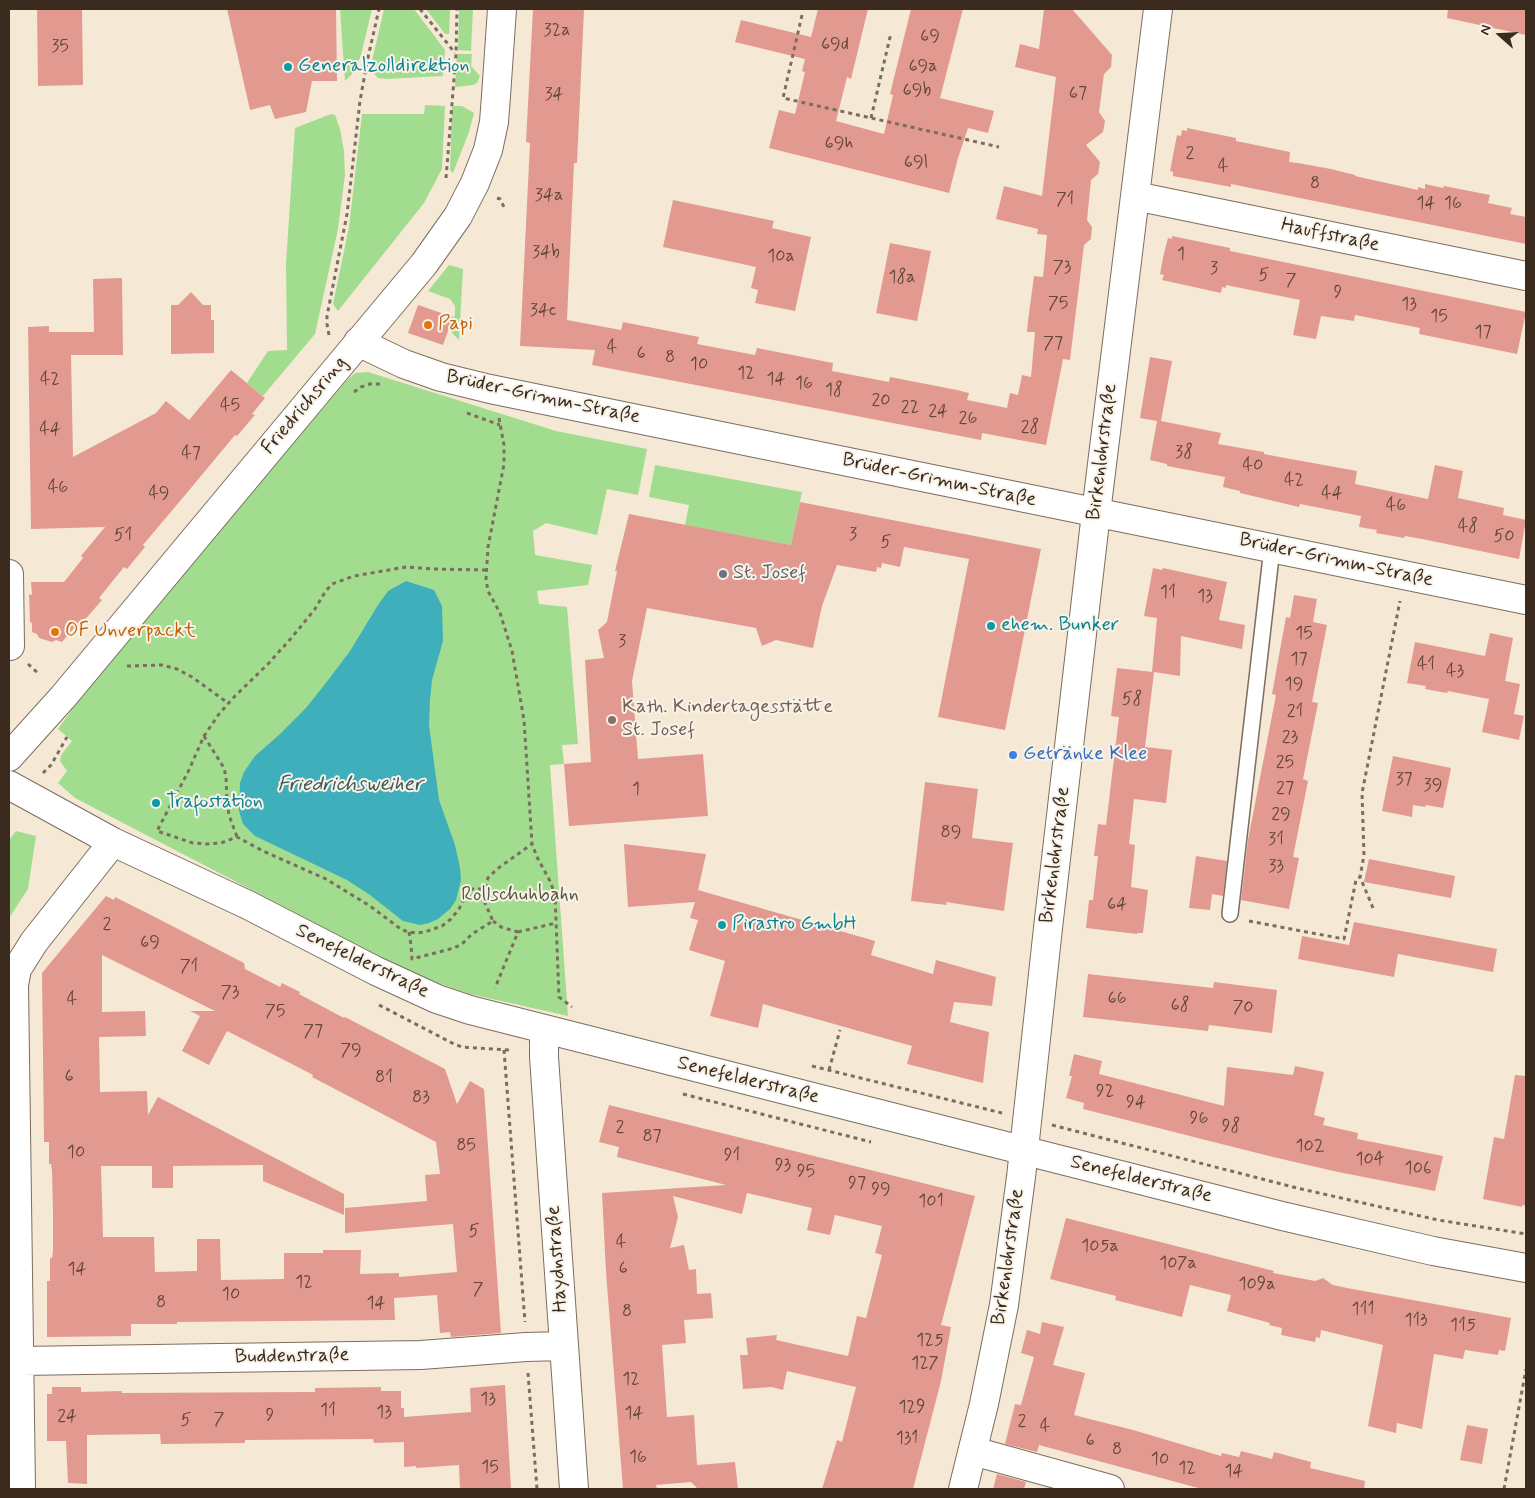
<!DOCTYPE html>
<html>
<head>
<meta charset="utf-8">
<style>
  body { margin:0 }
  #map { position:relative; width:1535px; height:1498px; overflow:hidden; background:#f5e9d5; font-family:Mynerve,sans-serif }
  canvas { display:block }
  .frame { position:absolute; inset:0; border:10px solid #3b2a1e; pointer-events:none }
  .north { position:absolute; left:1475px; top:10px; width:50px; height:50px; -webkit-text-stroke:4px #f7f3e8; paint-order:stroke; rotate:289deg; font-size:14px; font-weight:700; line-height:20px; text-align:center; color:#3b2a1e }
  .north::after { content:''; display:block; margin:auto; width:18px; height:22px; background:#3b2a1e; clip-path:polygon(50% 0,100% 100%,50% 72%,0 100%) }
</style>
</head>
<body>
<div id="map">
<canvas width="1535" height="1498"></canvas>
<div class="frame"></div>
<div class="north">N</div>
</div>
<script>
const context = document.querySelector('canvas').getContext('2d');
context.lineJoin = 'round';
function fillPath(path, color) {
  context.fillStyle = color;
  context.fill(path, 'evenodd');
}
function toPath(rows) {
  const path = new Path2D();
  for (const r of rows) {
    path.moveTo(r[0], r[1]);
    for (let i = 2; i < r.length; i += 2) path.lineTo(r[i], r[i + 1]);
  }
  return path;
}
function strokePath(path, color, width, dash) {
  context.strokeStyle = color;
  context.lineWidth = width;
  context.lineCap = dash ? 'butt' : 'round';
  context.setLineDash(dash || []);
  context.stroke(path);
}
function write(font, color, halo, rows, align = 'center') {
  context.font = font + ' Mynerve,sans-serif';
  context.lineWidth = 4;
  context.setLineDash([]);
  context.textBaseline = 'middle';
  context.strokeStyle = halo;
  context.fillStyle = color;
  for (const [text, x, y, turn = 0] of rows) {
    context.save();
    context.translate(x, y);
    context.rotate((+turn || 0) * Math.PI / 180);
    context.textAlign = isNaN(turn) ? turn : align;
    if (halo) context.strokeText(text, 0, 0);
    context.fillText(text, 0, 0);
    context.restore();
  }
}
fillPath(toPath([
  [340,9,372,9,361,55,354,72,345,81],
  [384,9,414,9,445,50,443,76,386,79,378,78,375,75,373,70,372,61],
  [426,9,450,9,449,34,445,34],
  [459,9,473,9,471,51,458,50],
  [457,54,472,54,471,66,480,76,477,83,473,85,455,87],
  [425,105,445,106,442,169,424,203,338,311,333,304,349,227,362,114,424,114],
  [452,106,462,106,474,113,469,132,453,173,450,170],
  [331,114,335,115,340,129,344,151,345,175,338,229,315,334,263,396,247,383,268,351,287,350,286,263,295,128],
  [449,265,463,269,459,340,451,332,450,328,455,314,455,306,450,299,428,291],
  [368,372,556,431,647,449,638,495,607,489,597,535,546,523,533,531,535,555,592,565,588,585,537,591,539,604,567,607,578,744,562,745,564,764,550,765,568,1016,470,994,435,982,398,966,75,798,58,783,67,771,60,761,61,755,72,741,58,729,87,688,346,381,355,373],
  [655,465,802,492,791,545,685,525,689,505,649,497],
  [16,831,36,836,28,889,9,918,9,840]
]), '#a2dc8f');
fillPath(toPath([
  [406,581,434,590,442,606,443,641,432,680,430,700,429,725,439,800,455,845,460,868,461,880,456,900,450,909,438,919,429,923,420,925,403,921,370,895,347,880,255,836,243,824,239,811,240,783,244,772,255,756,279,735,306,708,329,679,350,651,378,605,388,591]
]), '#40afbc');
fillPath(toPath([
  [37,9,82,9,83,85,38,86],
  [227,9,336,9,337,81,312,81,306,112,275,119,270,105,250,110],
  [533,9,584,9,577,163,574,163,567,320,621,330,623,322,699,337,697,344,755,355,757,348,833,363,832,371,889,382,890,377,957,390,969,393,967,400,1007,408,1010,393,1018,395,1022,375,1031,377,1035,332,1027,332,1028,321,1034,276,1043,277,1047,235,1037,234,1038,229,996,219,1004,186,1042,196,1056,77,1015,67,1020,44,1039,49,1044,9,1072,9,1112,55,1111,67,1104,74,1099,112,1105,121,1103,132,1086,145,1100,162,1098,174,1091,180,1087,220,1092,227,1091,239,1084,245,1070,360,1063,359,1046,445,982,433,981,440,592,365,595,350,520,346,530,143,526,142],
  [818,9,868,9,851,79,847,77,836,121,884,134,893,95,890,94,911,9,963,9,940,98,994,111,988,133,968,128,958,158,949,193,769,148,779,110,795,114,805,72,802,71,805,59,735,42,741,20,811,37],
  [1448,9,1526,9,1526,35,1447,18],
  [1187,128,1236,138,1236,141,1290,152,1289,162,1298,163,1331,169,1355,175,1355,176,1418,190,1418,187,1425,189,1425,184,1443,188,1444,186,1490,195,1488,203,1512,208,1510,214,1526,217,1526,244,1231,184,1231,187,1173,176,1173,172,1170,171,1177,135,1181,136,1182,130,1187,131],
  [673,200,774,221,772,228,811,237,795,311,755,303,758,290,751,288,756,267,663,247],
  [1172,236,1230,248,1230,251,1526,312,1517,354,1419,334,1420,328,1355,315,1354,321,1321,316,1316,339,1293,335,1300,300,1226,285,1226,288,1222,287,1221,293,1162,280,1164,275,1160,274,1164,253,1168,238,1172,239],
  [890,243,931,251,917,321,876,313],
  [122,278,123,355,71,355,73,457,156,413,166,401,189,420,231,370,265,398,252,414,255,415,237,436,235,435,191,488,143,545,145,547,127,569,124,567,99,598,102,600,76,630,74,628,62,642,56,640,52,642,39,638,37,634,32,632,32,623,30,622,29,594,32,595,31,582,64,582,83,558,81,556,105,527,31,529,28,327,49,326,49,332,94,332,93,279],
  [191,292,203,305,211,305,211,320,214,320,214,353,171,354,171,305,178,305],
  [418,305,453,317,443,345,408,333],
  [1150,357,1172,361,1161,421,1221,433,1218,444,1264,452,1264,454,1285,458,1357,471,1355,484,1428,499,1435,465,1463,471,1458,498,1504,508,1503,515,1526,520,1519,559,1422,539,1405,536,1404,538,1376,533,1377,530,1359,527,1361,516,1300,504,1299,507,1240,493,1240,491,1223,487,1225,477,1167,466,1167,464,1150,460,1157,421,1140,418],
  [800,502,1041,549,1005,730,938,717,969,559,904,547,900,567,882,563,881,568,877,567,876,572,837,565,822,606,813,648,776,640,762,646,756,628,647,608,632,681,638,759,703,754,708,816,569,826,564,764,591,762,585,660,604,658,598,630,607,622,617,571,615,571,629,514,791,545],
  [1153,568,1162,570,1163,568,1227,582,1219,620,1245,625,1242,649,1181,636,1180,676,1154,672,1145,747,1172,750,1166,803,1134,799,1129,844,1135,845,1131,887,1148,890,1143,933,1137,933,1137,934,1086,928,1089,900,1093,900,1098,856,1094,856,1098,824,1106,825,1119,717,1111,716,1117,668,1153,672,1152,672,1157,618,1144,616],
  [1294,595,1317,599,1313,622,1327,625,1312,702,1318,703,1303,779,1308,781,1293,857,1299,858,1289,909,1241,900,1248,840,1276,695,1272,694,1286,617,1290,618],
  [1490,633,1513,638,1505,681,1520,684,1514,714,1524,716,1519,740,1482,732,1489,699,1448,691,1447,693,1425,689,1426,686,1407,683,1415,642,1485,656],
  [1393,756,1451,768,1443,808,1426,805,1425,807,1413,805,1412,817,1382,811],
  [925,782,978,789,972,838,1013,843,1004,911,946,902,947,905,911,901],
  [624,844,706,854,697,895,698,890,875,941,871,955,933,974,936,960,996,977,992,1006,954,1002,950,1022,989,1032,983,1083,907,1064,912,1046,763,1004,758,1028,710,1016,725,961,689,950,698,920,690,918,695,902,628,907],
  [1196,856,1227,861,1223,896,1212,894,1210,910,1189,908],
  [1369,859,1455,876,1451,898,1364,882],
  [106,896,114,900,115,897,147,913,244,963,245,969,280,987,282,983,300,992,299,994,344,1018,345,1017,445,1069,457,1104,470,1081,484,1089,501,1333,451,1337,450,1332,440,1333,437,1295,394,1298,395,1320,177,1322,177,1324,131,1324,131,1336,47,1337,47,1281,50,1281,50,1258,52,1258,53,1251,53,1212,52,1171,51,1164,49,1164,49,1142,44,1142,42,973],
  [102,955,215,1011,190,1011,200,1016,182,1051,209,1065,227,1031,292,1064,313,1075,312,1077,436,1142,440,1174,425,1175,427,1201,345,1208,345,1233,453,1224,457,1272,399,1277,399,1273,360,1274,361,1250,323,1250,323,1253,284,1253,284,1279,221,1280,220,1239,197,1239,197,1271,155,1272,154,1237,103,1237,101,1166,152,1166,152,1188,173,1188,173,1166,263,1165,263,1181,344,1215,344,1194,158,1097,148,1115,147,1091,100,1092,99,1037,146,1036,145,1011,102,1012],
  [1354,922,1497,949,1493,972,1398,954,1394,977,1298,959,1302,936,1349,945],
  [1088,974,1213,988,1214,982,1277,990,1272,1033,1209,1025,1208,1031,1083,1017],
  [1074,1054,1102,1061,1099,1074,1224,1106,1227,1067,1293,1075,1295,1066,1324,1072,1314,1115,1325,1118,1323,1125,1358,1133,1357,1139,1443,1156,1435,1191,1338,1172,1273,1157,1083,1109,1084,1103,1066,1098,1072,1076,1069,1076],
  [1515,1075,1526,1076,1526,1206,1522,1205,1522,1207,1483,1199,1494,1137,1504,1139],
  [609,1105,975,1196,941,1325,951,1327,941,1381,913,1489,822,1489,837,1440,842,1442,856,1387,787,1371,783,1390,772,1387,743,1389,740,1355,748,1355,746,1338,777,1335,776,1340,848,1356,857,1316,866,1318,882,1255,875,1253,882,1226,835,1215,830,1235,807,1230,812,1208,747,1193,742,1214,673,1196,678,1217,670,1248,684,1245,689,1270,696,1269,697,1294,711,1293,713,1318,684,1320,686,1343,662,1345,667,1417,694,1415,697,1465,735,1462,738,1489,698,1489,691,1482,656,1485,657,1489,623,1489,606,1272,602,1193,726,1185,617,1157,619,1147,599,1142],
  [1066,1218,1274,1271,1273,1273,1315,1281,1323,1278,1333,1285,1347,1288,1511,1318,1505,1351,1499,1350,1498,1355,1465,1350,1463,1359,1434,1354,1422,1429,1397,1423,1396,1433,1368,1426,1383,1345,1321,1330,1320,1338,1316,1337,1315,1342,1281,1335,1282,1328,1269,1325,1270,1323,1227,1311,1231,1295,1190,1285,1182,1317,1115,1300,1116,1296,1050,1279],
  [1042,1322,1064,1327,1053,1365,1085,1373,1074,1415,1133,1430,1221,1456,1222,1453,1239,1457,1241,1451,1272,1459,1274,1452,1311,1462,1310,1468,1365,1481,1364,1489,1202,1489,1039,1445,1037,1452,1005,1444,1015,1404,1021,1405,1034,1357,1021,1353,1027,1330,1040,1334],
  [505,1385,511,1489,460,1489,459,1465,416,1468,416,1466,404,1467,404,1442,374,1443,373,1439,245,1440,245,1443,161,1444,160,1434,87,1435,87,1484,68,1483,66,1441,47,1441,47,1394,52,1394,52,1387,81,1387,81,1392,122,1391,122,1393,309,1392,315,1392,315,1388,381,1387,381,1391,401,1391,401,1408,404,1408,404,1417,471,1412,470,1388],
  [1467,1425,1488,1429,1482,1464,1460,1460],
  [997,1474,1026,1482,1024,1489,993,1489]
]), '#e29a90');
const lane = toPath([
  [1230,914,1272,548]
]);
const street = toPath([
  [1135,196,1526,276],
  [358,342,404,364,441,377,490,389,1526,600],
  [9,574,10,646],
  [9,785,113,842,248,905,376,971,437,999,470,1010,1282,1216,1433,1251,1526,1268],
  [544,1029,544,1057,574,1489],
  [20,1361,421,1355,526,1347,563,1346],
  [973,1451,1110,1489],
  [21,1489,14,985,17,969,34,942,113,842],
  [963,1489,984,1404,1004,1305,1021,1177,1048,928,1096,513,1158,9]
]);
const secondary = toPath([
  [9,757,63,697,424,264,458,216,475,183,488,150,494,122,496,96,502,9]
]);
strokePath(lane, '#7c6d5e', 18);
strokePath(street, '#7c6d5e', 30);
strokePath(secondary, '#7c6d5e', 30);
strokePath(toPath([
  [420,9,455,53],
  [802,15,783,98,999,147],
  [871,118,891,33],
  [446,178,456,54,457,9],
  [497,198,500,199,504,207],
  [329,335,327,324,327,316,347,214,360,101,367,62,379,9],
  [354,392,361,387,370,384,381,384],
  [467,413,500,425],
  [499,418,504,445,504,464,488,547,486,579,488,591,500,613,512,651,524,720,532,844,537,857,551,883,555,896,559,997,572,1007],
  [486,570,434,569,406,567,354,576,332,584,325,592,315,609,293,636,269,663,234,697,219,714,204,736,188,772,157,831,193,843,207,844,221,843,237,837,263,851,326,879,370,906,402,930,409,932,416,933,425,932,442,926,451,919,459,909,469,889,485,889,488,878,497,869,532,844],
  [28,664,39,674],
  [127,666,162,665,177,669,192,677,228,703],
  [204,736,224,768,226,777,227,801,229,815,237,837],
  [43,773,51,765,67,737],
  [1373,908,1360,877,1364,855,1362,793,1400,601],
  [493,921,501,927,518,932,495,988],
  [1249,921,1344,939,1356,880,1360,877],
  [409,932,411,945,412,959,454,948,462,944,472,934,493,921,485,903,485,889],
  [518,932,556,923],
  [379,1005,454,1044,462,1047,510,1050],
  [504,1050,525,1322],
  [812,1066,1002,1113],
  [829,1070,840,1030],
  [683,1094,871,1142],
  [1052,1125,1297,1188,1438,1220,1526,1234],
  [528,1373,537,1489],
  [1504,1489,1526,1369]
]), '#7c6d5e', 3, [4, 4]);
strokePath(lane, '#fff', 15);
strokePath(street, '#fff', 28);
strokePath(secondary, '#fff', 28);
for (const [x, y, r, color] of [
  [288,67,5,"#0f9aa8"],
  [428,325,5,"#e8710a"],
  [723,574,5,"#6b7280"],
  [991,626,5,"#0f9aa8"],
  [55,632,5,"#e8710a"],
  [612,720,5,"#8d6e63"],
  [1013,755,5,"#3f7fe0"],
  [156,803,5,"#0f9aa8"],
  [722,925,5,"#0f9aa8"]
]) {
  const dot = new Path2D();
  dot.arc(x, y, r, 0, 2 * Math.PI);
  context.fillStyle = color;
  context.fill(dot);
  strokePath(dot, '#f7f3e8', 2);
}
write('18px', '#65463a', null, [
  ["32a",557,31],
  ["69",930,37],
  ["69d",835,45],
  ["35",60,47],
  ["69a",923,67],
  ["69b",917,91],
  ["67",1078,94],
  ["34",554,95],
  ["69h",839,144],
  ["2",1190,154],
  ["69l",916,163],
  ["4",1223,167],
  ["8",1315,184],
  ["34a",549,196],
  ["71",1065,200],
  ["14",1426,204],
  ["16",1453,204],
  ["34b",546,253],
  ["1",1181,255],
  ["10a",781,257],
  ["73",1062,268],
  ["3",1214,269],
  ["5",1264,276],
  ["18a",902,278],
  ["7",1291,281],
  ["9",1338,293],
  ["75",1058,304],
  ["13",1409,305],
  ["34c",543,311],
  ["15",1439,317],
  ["17",1483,333],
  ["77",1053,344],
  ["4",612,348],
  ["6",641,354],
  ["8",670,358],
  ["10",699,365],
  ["12",746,374],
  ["42",50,380],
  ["14",776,380],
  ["16",804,384],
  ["18",834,391],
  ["20",881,401],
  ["45",230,406],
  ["22",910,408],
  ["24",938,412],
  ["26",968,419],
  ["28",1030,428],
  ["44",50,430],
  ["38",1184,453],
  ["47",191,454],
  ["40",1253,466],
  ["42",1294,481],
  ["46",58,488],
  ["49",159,494],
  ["44",1332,494],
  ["46",1396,506],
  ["48",1468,527],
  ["3",853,535],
  ["51",123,536],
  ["50",1504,537],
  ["5",886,543],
  ["11",1168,593],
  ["13",1205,597],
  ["15",1304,634],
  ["3",622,642],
  ["17",1299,660],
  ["41",1426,665],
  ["43",1455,672],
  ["19",1294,685],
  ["58",1132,700],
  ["21",1295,712],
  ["23",1290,738],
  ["25",1285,763],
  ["37",1404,780],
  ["39",1433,786],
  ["27",1285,789],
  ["1",636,790],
  ["29",1281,815],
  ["89",951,833],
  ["31",1276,840],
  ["33",1276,867],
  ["64",1117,905],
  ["2",107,925],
  ["69",150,943],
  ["71",189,967],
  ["73",230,993],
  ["66",1117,999],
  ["4",72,1000],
  ["68",1180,1006],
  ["70",1243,1008],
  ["75",275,1012],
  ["77",313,1032],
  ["79",351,1051],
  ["6",69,1077],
  ["81",384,1078],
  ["92",1105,1092],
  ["83",421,1098],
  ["94",1136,1103],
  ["96",1199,1119],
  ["98",1231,1127],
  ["2",620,1128],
  ["87",652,1137],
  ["85",466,1146],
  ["102",1310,1147],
  ["10",76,1153],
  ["91",732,1156],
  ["104",1370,1160],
  ["93",783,1166],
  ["106",1418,1169],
  ["95",806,1172],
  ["97",857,1184],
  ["99",881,1190],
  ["101",931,1202],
  ["5",474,1232],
  ["4",621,1243],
  ["105a",1100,1247],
  ["107a",1178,1264],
  ["6",623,1269],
  ["14",77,1270],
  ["12",304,1283],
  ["109a",1257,1285],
  ["7",478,1290],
  ["10",231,1295],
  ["8",161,1303],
  ["14",376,1304],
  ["111",1363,1310],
  ["8",627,1312],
  ["113",1416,1321],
  ["115",1463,1326],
  ["125",930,1341],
  ["127",925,1364],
  ["12",631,1380],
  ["13",488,1400],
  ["129",912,1408],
  ["11",328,1411],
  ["13",384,1413],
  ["14",634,1414],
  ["9",270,1416],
  ["24",67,1417],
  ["7",219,1420],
  ["5",186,1421],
  ["2",1022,1422],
  ["4",1045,1427],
  ["131",907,1439],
  ["6",1090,1441],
  ["8",1117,1450],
  ["16",638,1458],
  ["10",1160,1460],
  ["15",490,1468],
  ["12",1187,1469],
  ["14",1234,1472]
]);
write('20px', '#0d838f', '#f7f3e8', [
  ["Generalzolldirektion",298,67],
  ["ehem. Bunker",1001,626],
  ["Trafostation",166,803],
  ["Pirastro GmbH",732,925]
], 'left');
write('20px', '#3b2a1e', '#f7f3e8', [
  ["Hauffstraße",1330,236,12],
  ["Brüder-Grimm-Straße",543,398,12],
  ["Friedrichsring",305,406,-50],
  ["Birkenlohrstraße",1103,452,-83],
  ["Brüder-Grimm-Straße",939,481,12],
  ["Brüder-Grimm-Straße",1336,561,12],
  ["Birkenlohrstraße",1056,855,-83],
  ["Senefelderstraße",362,962,26],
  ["Senefelderstraße",748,1081,14],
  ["Senefelderstraße",1141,1180,14],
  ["Birkenlohrstraße",1009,1257,-82],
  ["Haydnstraße",558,1259,-94],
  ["Buddenstraße",292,1357,-1]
]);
write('20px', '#c56008', '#f7f3e8', [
  ["Papi",438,325],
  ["OF Unverpackt",65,632]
], 'left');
write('20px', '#5b616d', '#f7f3e8', [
  ["St. Josef",733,574]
], 'left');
write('20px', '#785e54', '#f7f3e8', [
  ["Kath. Kindertagesstätte",622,708],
  ["St. Josef",622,731]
], 'left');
write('20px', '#366cbe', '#f7f3e8', [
  ["Getränke Klee",1023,755]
], 'left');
write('20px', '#55563a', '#f7f3e8', [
  ["Rollschuhbahn",520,896]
]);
write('italic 21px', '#3d5955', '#f7f3e8', [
  ["Friedrichsweiher",350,786]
]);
</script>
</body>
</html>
